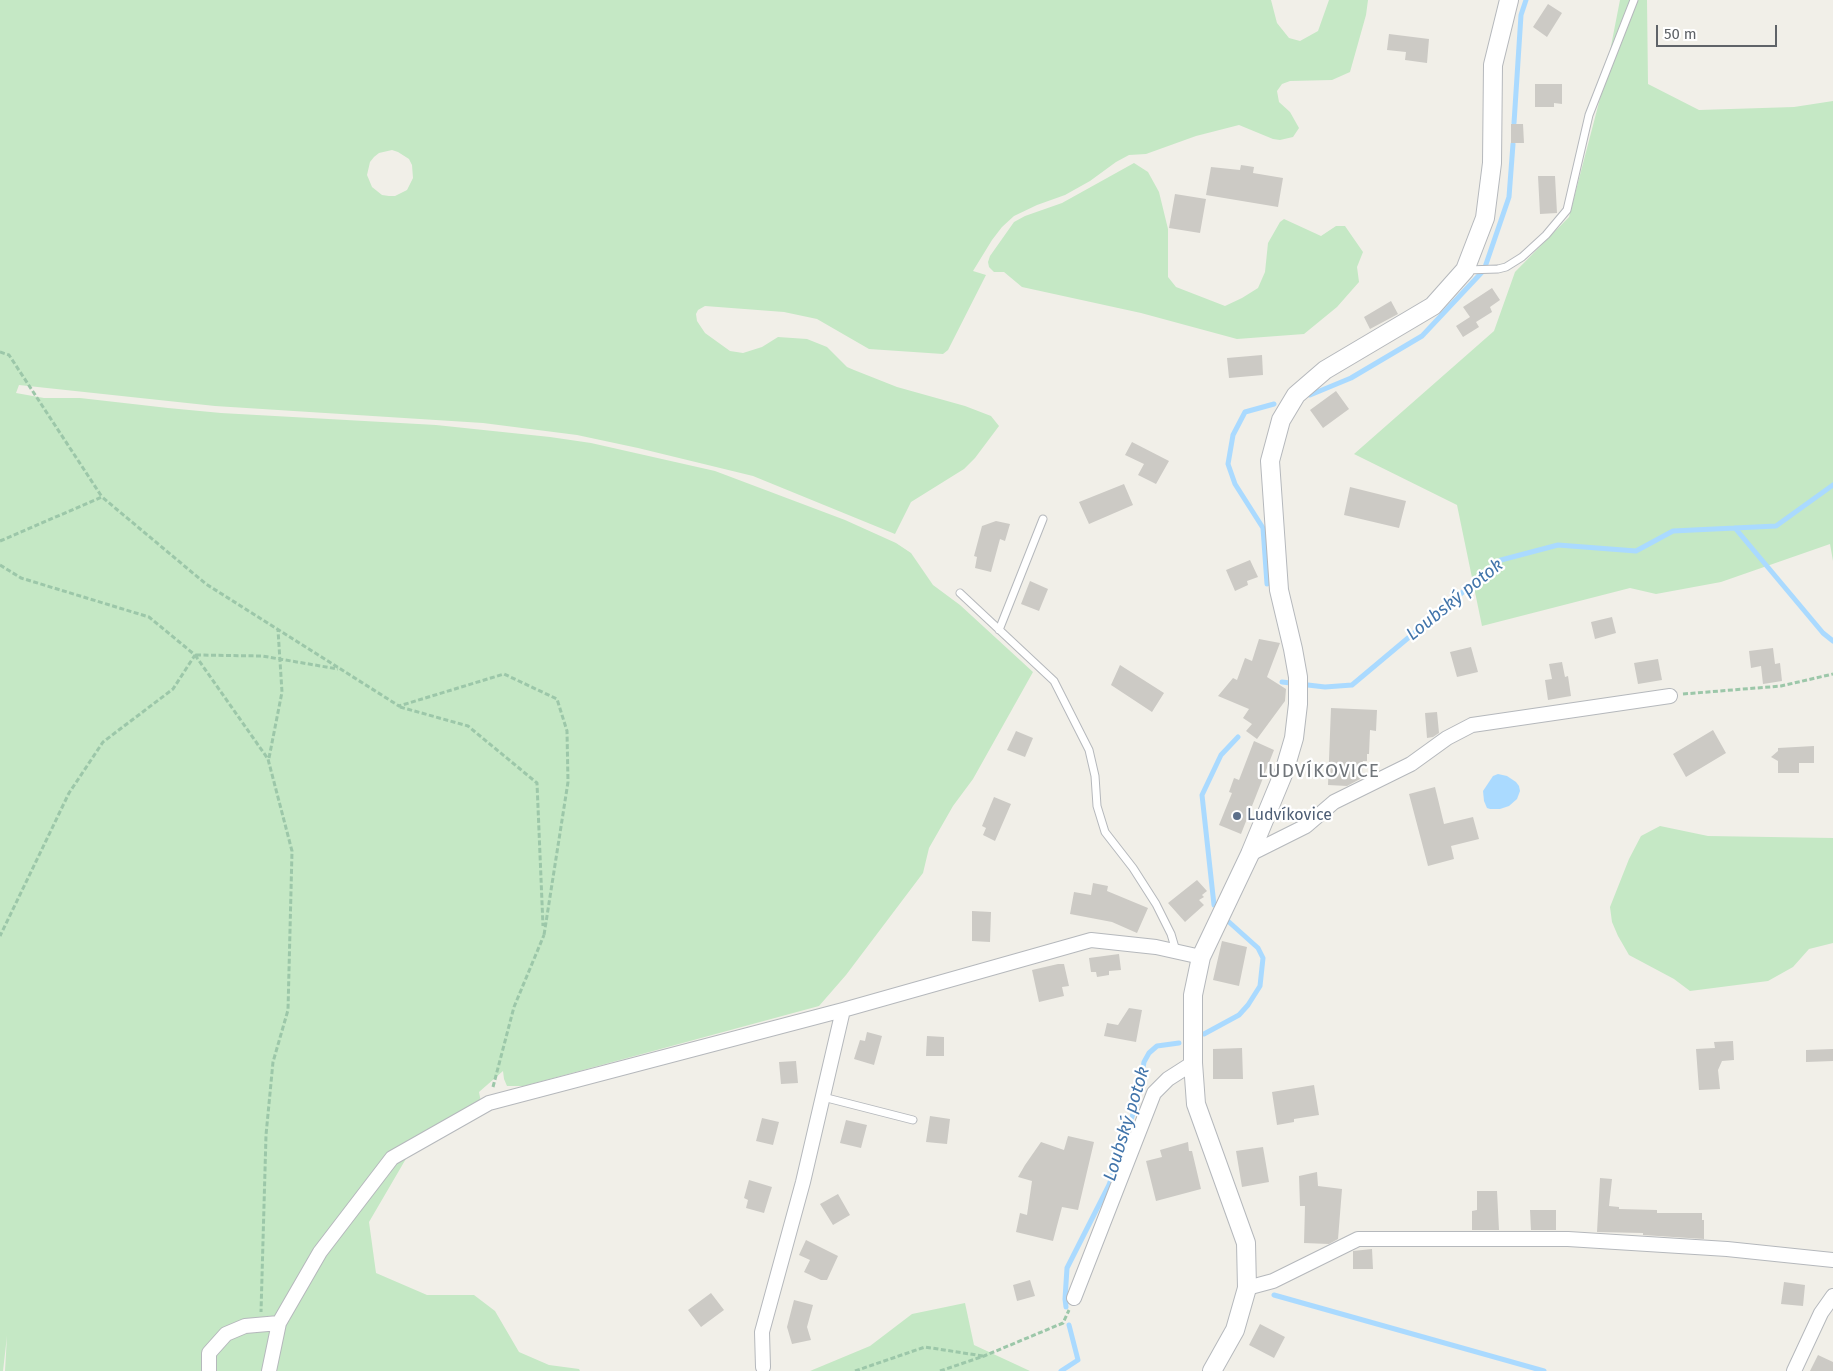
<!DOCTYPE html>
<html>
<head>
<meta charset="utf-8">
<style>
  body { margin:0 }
  #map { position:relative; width:1833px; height:1371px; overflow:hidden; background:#f1efe8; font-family:"Fira Sans",sans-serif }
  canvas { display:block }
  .scale { position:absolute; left:1656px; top:25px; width:121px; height:22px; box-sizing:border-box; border:2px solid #5f6368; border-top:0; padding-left:6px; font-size:15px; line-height:18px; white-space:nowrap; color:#5f6368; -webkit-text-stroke:4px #fff; paint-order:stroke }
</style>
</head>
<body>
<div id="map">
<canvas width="1833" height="1371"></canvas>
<div class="scale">50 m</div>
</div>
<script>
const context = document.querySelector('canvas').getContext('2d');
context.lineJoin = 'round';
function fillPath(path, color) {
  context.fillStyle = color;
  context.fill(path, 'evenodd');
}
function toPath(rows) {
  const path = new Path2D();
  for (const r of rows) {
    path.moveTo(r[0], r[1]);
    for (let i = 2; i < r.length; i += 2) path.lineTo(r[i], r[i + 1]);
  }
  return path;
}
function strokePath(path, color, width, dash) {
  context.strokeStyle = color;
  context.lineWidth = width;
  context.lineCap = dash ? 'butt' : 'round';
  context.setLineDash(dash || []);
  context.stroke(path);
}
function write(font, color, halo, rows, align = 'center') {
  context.font = font + ' "Fira Sans",sans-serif';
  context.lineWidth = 4.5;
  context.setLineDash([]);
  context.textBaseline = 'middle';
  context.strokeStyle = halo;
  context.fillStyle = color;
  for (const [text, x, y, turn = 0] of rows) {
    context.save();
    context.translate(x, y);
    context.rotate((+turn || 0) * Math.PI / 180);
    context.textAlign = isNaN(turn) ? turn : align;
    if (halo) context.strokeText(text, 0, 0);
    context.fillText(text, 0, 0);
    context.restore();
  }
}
fillPath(toPath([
  [0,0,1271,0,1277,23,1289,38,1300,41,1318,31,1329,0,1368,0,1366,15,1350,72,1332,80,1290,81,1282,84,1277,91,1279,102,1290,112,1299,128,1293,137,1280,140,1273,139,1239,125,1196,136,1146,154,1129,155,1116,162,1090,181,1065,195,1037,205,1014,216,1002,227,992,240,973,271,986,275,948,350,943,354,869,349,817,319,784,312,705,306,698,310,696,314,697,321,705,333,730,351,743,353,762,347,778,337,807,339,827,347,847,367,854,370,897,387,965,406,991,416,999,426,975,458,964,469,911,502,895,534,753,476,638,448,577,435,483,423,215,406,19,385,16,393,44,398,80,398,168,408,221,413,436,425,550,437,591,443,715,471,845,520,896,543,911,553,933,585,960,605,1033,672,973,779,953,806,929,848,923,873,846,975,819,1006,524,1086,507,1086,504,1079,503,1071,479,1092,483,1113,407,1157,369,1222,376,1273,427,1295,474,1295,495,1311,519,1352,549,1365,579,1369,580,1371,5,1371,7,1336,3,1371,0,1371],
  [392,150,398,152,409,159,412,165,413,178,407,190,395,196,389,196,382,195,372,187,367,175,370,162,374,157,379,153],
  [1620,0,1647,0,1648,84,1699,110,1794,107,1833,101,1833,561,1830,544,1721,582,1656,594,1630,588,1482,626,1457,505,1354,454,1494,331,1515,272,1569,217,1603,87],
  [1134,163,1148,172,1159,192,1168,229,1168,277,1176,287,1225,306,1242,298,1258,288,1265,272,1268,243,1280,222,1284,219,1321,236,1336,226,1345,226,1363,252,1357,267,1359,282,1337,307,1304,334,1237,339,1141,313,1022,287,1004,272,994,272,989,267,988,262,990,256,1014,222,1025,216,1062,203],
  [1660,826,1708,836,1833,838,1833,943,1809,949,1793,967,1768,981,1690,991,1674,979,1629,955,1618,936,1612,922,1610,907,1629,859,1641,836],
  [965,1303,974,1345,1030,1371,810,1371,870,1346,912,1314]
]), '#c5e8c5');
fillPath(toPath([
  [1498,774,1507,776,1516,782,1519,786,1520,791,1517,799,1509,806,1500,809,1490,809,1487,808,1484,801,1483,791,1493,776]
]), '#aadaff');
strokePath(toPath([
  [1514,123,1521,15,1526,0],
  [1310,395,1351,378,1422,336,1484,270,1509,197,1513,144],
  [1735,528,1823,633,1833,641],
  [1267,584,1263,528,1235,484,1228,464,1233,435,1245,412,1274,404],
  [1282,682,1325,687,1352,685,1501,560,1558,545,1636,551,1673,531,1776,526,1833,485],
  [1214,905,1202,795,1221,755,1238,737],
  [1204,1034,1239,1015,1248,1005,1260,986,1263,958,1258,948,1229,922],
  [1274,1295,1544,1371],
  [1066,1307,1065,1299,1067,1268,1109,1185,1137,1102,1144,1062,1149,1053,1157,1046,1179,1043],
  [1061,1371,1078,1360,1069,1325]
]), '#aadaff', 5);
fillPath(toPath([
  [1548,4,1562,13,1547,37,1533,27],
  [1389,34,1429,39,1427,63,1405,60,1406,52,1387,50],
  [1535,84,1562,84,1562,104,1554,103,1554,107,1535,107],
  [1511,124,1523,124,1524,143,1511,143],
  [1241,165,1254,167,1253,173,1283,178,1278,207,1206,195,1211,167,1240,170],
  [1538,176,1555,176,1557,213,1540,214],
  [1175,194,1206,199,1200,233,1169,228],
  [1492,288,1500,300,1490,307,1492,312,1476,322,1479,327,1463,337,1456,326,1470,317,1463,307],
  [1391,301,1398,314,1370,329,1364,317],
  [1262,355,1263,375,1229,378,1227,358],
  [1336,391,1349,409,1323,428,1310,410],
  [1132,442,1169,461,1156,484,1138,475,1144,464,1125,455],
  [1124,484,1133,505,1089,524,1079,502],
  [1350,487,1406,501,1399,528,1344,515],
  [996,521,1010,524,1005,541,1000,539,991,572,975,568,977,557,974,556,982,526],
  [1250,560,1258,577,1247,581,1248,585,1235,591,1226,570],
  [1030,581,1048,589,1039,611,1021,604],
  [1612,617,1616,633,1595,639,1591,622],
  [1259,639,1280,643,1267,677,1286,689,1285,701,1257,739,1246,731,1252,724,1243,718,1249,709,1218,696,1233,678,1237,680,1245,658,1252,661],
  [1471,647,1478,672,1457,677,1450,652],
  [1773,648,1775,664,1780,663,1782,681,1763,684,1761,666,1751,668,1749,651],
  [1658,659,1662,680,1638,684,1634,663],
  [1562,662,1565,677,1568,676,1571,696,1548,700,1545,680,1552,679,1549,664],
  [1120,665,1164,693,1152,712,1111,685],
  [1331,708,1377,710,1376,731,1370,730,1369,754,1367,754,1367,761,1363,761,1362,778,1347,786,1328,785],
  [1437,712,1439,733,1433,737,1427,738,1425,713],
  [1713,730,1726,753,1686,777,1673,754],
  [1016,731,1033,738,1025,757,1007,750],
  [1254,741,1274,750,1241,834,1219,825,1232,793,1229,792,1234,778,1239,780],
  [1814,746,1814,763,1799,763,1799,773,1778,773,1778,761,1771,757,1778,751,1778,748],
  [1435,787,1444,824,1473,817,1479,839,1451,846,1454,859,1428,866,1409,794],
  [994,797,1011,804,995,841,983,835,986,828,982,826],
  [1197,880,1207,891,1202,895,1204,897,1199,900,1204,905,1185,922,1168,903],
  [1093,883,1108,886,1107,891,1148,908,1137,933,1112,922,1070,914,1074,892,1091,895],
  [972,911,991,912,990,942,972,941],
  [1222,941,1247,947,1239,986,1213,980],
  [1119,954,1121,970,1109,971,1109,975,1097,977,1096,972,1091,972,1089,958],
  [1058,964,1064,964,1069,986,1062,987,1064,996,1039,1002,1032,970],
  [1129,1008,1142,1010,1136,1042,1104,1036,1107,1023,1118,1025],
  [867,1032,882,1036,874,1065,854,1059,860,1040,865,1041],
  [927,1036,944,1037,944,1056,926,1056],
  [1733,1041,1734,1060,1722,1061,1718,1070,1720,1089,1699,1090,1696,1049,1715,1048,1714,1042],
  [1242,1048,1243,1079,1213,1079,1213,1049],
  [1833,1049,1833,1061,1806,1062,1806,1050],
  [796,1061,798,1083,781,1084,779,1062],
  [1314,1085,1319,1115,1294,1119,1294,1122,1277,1125,1272,1092],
  [930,1116,950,1119,947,1144,926,1142],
  [762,1118,779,1122,773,1145,756,1141],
  [846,1120,867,1125,861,1148,840,1143],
  [1068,1136,1094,1142,1078,1210,1062,1207,1053,1241,1016,1232,1020,1213,1027,1215,1032,1181,1018,1177,1025,1165,1041,1142,1064,1150],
  [1188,1142,1189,1151,1192,1151,1201,1189,1156,1201,1146,1161,1162,1157,1160,1150],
  [1263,1147,1269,1182,1242,1187,1236,1151],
  [1317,1172,1318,1186,1342,1189,1338,1239,1329,1244,1304,1243,1305,1206,1300,1206,1299,1176],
  [1600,1178,1612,1179,1609,1206,1619,1207,1619,1209,1657,1210,1657,1213,1702,1213,1702,1220,1704,1220,1704,1239,1643,1235,1643,1233,1597,1232],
  [749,1180,772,1187,764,1213,746,1208,748,1200,744,1198],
  [1477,1191,1497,1191,1499,1230,1472,1230,1472,1211,1477,1210],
  [838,1194,850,1215,833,1225,820,1204],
  [1530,1210,1556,1210,1556,1230,1531,1230],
  [806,1240,838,1256,827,1280,821,1280,804,1272,810,1260,799,1255],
  [1372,1249,1373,1269,1353,1269,1353,1251],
  [1030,1280,1035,1296,1017,1301,1013,1285],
  [1784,1282,1805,1285,1803,1306,1781,1304],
  [711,1293,724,1310,701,1327,688,1310],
  [794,1300,813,1305,807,1327,811,1340,792,1344,787,1327],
  [1260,1324,1285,1337,1274,1358,1249,1345],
  [1818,1355,1833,1362,1833,1371,1810,1371]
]), '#cccac5');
const service = toPath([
  [1466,270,1498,269,1506,267,1522,257,1546,235,1567,210,1589,115,1634,0],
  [960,593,1054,681,1089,750,1095,776,1097,806,1105,832,1133,868,1156,904,1171,934,1176,951],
  [999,630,1043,519],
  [823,1097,913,1120]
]);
const minor = toPath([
  [1250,854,1306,826,1334,802,1411,764,1447,738,1472,725,1670,696],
  [1247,1288,1273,1281,1358,1239,1568,1239,1727,1249,1833,1260],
  [1074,1298,1154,1093,1168,1079,1193,1063],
  [763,1367,762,1332,803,1182,843,1010],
  [209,1371,209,1353,226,1334,245,1326,279,1323],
  [269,1371,279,1323,320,1252,392,1158,489,1103,843,1010,1091,940,1156,947,1201,957],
  [1794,1371,1821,1313,1833,1296]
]);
const tertiary = toPath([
  [1212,1371,1235,1330,1247,1288,1246,1243,1196,1104,1193,1063,1193,995,1201,957,1250,854,1284,772,1294,738,1298,704,1298,677,1293,649,1279,590,1270,461,1281,420,1296,395,1325,370,1433,306,1465,270,1485,218,1492,163,1493,65,1509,0]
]);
strokePath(service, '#b5b8bc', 9);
strokePath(minor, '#b5b8bc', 16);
strokePath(tertiary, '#b5b8bc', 20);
strokePath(toPath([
  [0,352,9,355,102,497],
  [0,541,102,497,206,584,399,706,504,674,557,699,567,731,568,782,544,935],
  [0,565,21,578,149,617,195,655,173,689,103,742,69,793,0,936],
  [195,655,268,759,292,851,288,1010,273,1062,266,1135,261,1312],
  [196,655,262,656,338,669],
  [1683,694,1781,686,1833,674],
  [400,707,468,726,537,783,543,926],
  [269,758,282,692,278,630],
  [493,1087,514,1007,544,935],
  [855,1371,925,1347,983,1356],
  [940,1371,984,1356,1063,1323,1069,1310]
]), '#9cc7a9', 3, [5, 2.5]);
strokePath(service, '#fff', 7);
strokePath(minor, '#fff', 14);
strokePath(tertiary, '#fff', 18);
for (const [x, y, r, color] of [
  [1237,816,5,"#5c6f8a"]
]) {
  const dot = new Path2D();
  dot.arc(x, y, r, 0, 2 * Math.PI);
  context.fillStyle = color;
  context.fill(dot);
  strokePath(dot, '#fff', 2);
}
write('16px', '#4e5e75', '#fff', [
  ["Ludvíkovice",1247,816]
], 'left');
write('italic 18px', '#4174aa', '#fff', [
  ["Loubský potok",1455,600,-39],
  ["Loubský potok",1127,1124,-73]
]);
context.letterSpacing = '1px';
write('19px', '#70757a', '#fff', [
  ["LUDVÍKOVICE",1319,772]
]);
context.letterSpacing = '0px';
</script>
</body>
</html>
